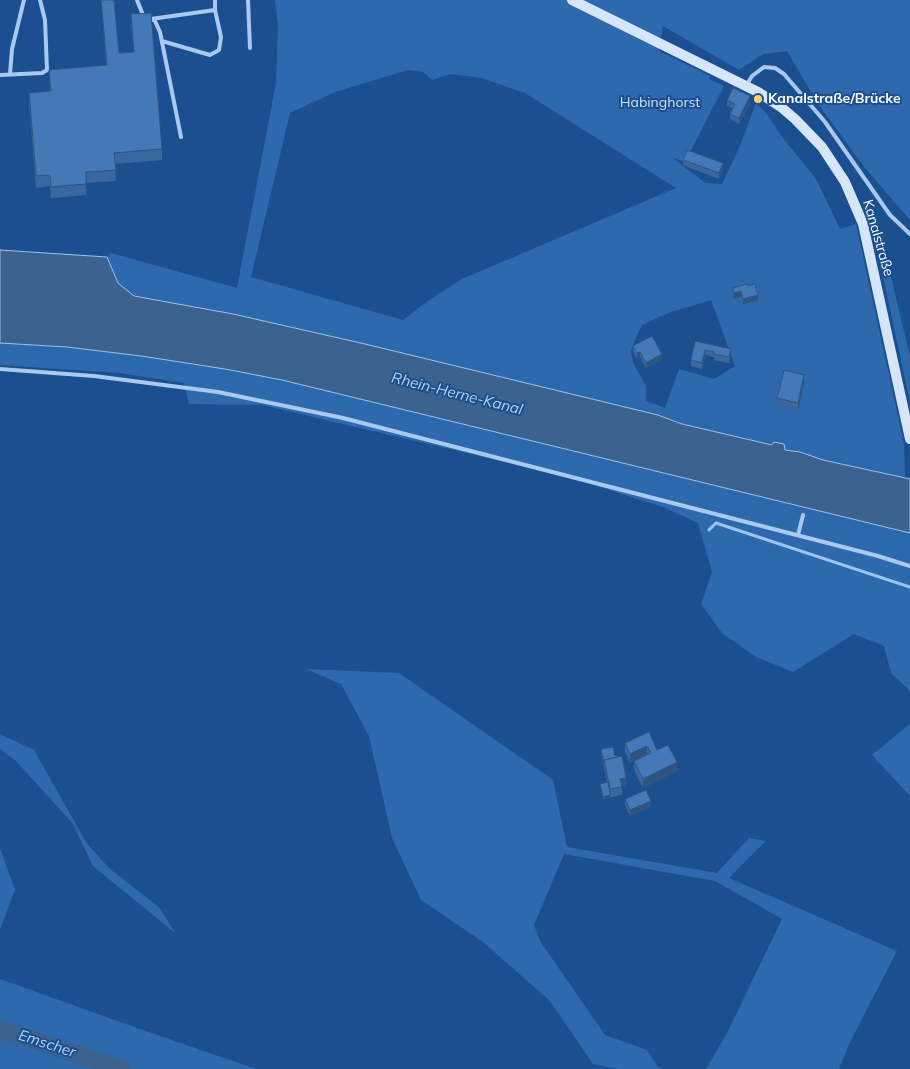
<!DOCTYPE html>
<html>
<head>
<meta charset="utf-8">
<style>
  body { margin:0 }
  canvas { display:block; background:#1b4f8f }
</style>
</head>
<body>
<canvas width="910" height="1069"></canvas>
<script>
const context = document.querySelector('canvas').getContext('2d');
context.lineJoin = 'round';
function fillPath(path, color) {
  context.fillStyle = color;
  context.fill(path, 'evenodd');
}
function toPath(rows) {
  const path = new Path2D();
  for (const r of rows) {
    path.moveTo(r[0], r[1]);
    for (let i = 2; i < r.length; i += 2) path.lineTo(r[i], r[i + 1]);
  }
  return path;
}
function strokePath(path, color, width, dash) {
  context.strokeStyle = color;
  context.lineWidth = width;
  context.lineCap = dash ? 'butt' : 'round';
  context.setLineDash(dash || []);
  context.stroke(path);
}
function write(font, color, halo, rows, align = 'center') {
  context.font = font + ' Mulish,sans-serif';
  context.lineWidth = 4;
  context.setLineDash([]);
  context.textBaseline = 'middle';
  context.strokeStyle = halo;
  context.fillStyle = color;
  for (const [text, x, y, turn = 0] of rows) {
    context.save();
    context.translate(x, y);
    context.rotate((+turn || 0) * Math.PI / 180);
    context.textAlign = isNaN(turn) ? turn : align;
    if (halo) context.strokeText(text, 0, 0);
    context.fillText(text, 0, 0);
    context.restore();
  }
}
fillPath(toPath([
  [275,0,910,0,910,220,865,168,818,104,787,51,763,54,739,70,663,26,659,51,710,76,709,79,724,86,685,162,673,158,705,183,722,184,740,146,756,103,767,114,782,137,816,179,840,229,856,224,904,444,905,478,823,460,800,452,785,450,773,442,772,445,682,424,658,415,134,296,118,283,107,257,111,253,237,288,276,83,278,26],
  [408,70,423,72,432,80,450,74,482,78,525,93,676,188,462,279,429,300,403,320,251,277,290,113,335,92],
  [711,300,735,366,714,379,679,369,665,408,646,401,646,386,634,365,631,352,634,342,642,325,668,313],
  [872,225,884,248,910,356,910,402],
  [0,343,67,347,141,356,225,369,282,380,910,533,910,691,891,673,884,646,854,634,793,672,756,657,722,633,701,604,712,572,698,523,663,507,565,476,262,405,189,404,184,383,120,373,0,365],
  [306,669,399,673,553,780,567,847,717,873,749,838,766,841,729,878,897,951,849,1044,839,1069,706,1069,727,1033,782,919,715,881,564,854,534,925,540,941,605,1035,647,1050,658,1067,663,1069,618,1069,593,1064,550,1001,483,942,421,900,392,838,369,736,341,684],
  [910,724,910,796,872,755],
  [0,734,34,750,87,844,110,869,160,908,175,933,93,866,73,824,16,761,0,749],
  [0,848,15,890,0,930],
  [0,979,137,1028,256,1069,0,1069]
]), '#2e69ad');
const water = toPath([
  [0,250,107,257,118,283,134,296,233,314,365,344,658,415,682,424,772,445,774,442,784,444,785,450,800,452,823,460,910,479,910,533,282,380,225,369,141,356,67,347,0,343,0,250]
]);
fillPath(water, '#3c6290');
strokePath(water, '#9cc4f0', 1);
strokePath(toPath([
  [709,530,716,523,910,587]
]), '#9cc4f0', 3);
strokePath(toPath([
  [0,1029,122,1069]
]), '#3c6290', 18);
strokePath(toPath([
  [137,0,143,15,155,21,160,32,181,137],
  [248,0,250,48],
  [151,19,215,10,215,0],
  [162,41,210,55,219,50,221,37,215,10],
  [10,74,12,49,24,0],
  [0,75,42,73,47,70,45,20,40,0],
  [746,86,752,76,764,67,775,68,784,74,825,122,890,215,910,234],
  [0,369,94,376,218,392,343,418,878,556,910,566],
  [798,535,803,515]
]), '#a9c9ee', 4);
strokePath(toPath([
  [572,0,758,92,781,107,795,119,822,147,845,182,863,224,910,439]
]), '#d6e6fa', 10);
fillPath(toPath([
  [101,0,114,0,119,53,134,52,131,26,131,14,162,149,162,160,115,164,116,181,86,183,86,195,51,198,50,186,36,188,29,104,29,93,50,91,49,70,106,65],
  [727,100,750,102,739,124,730,119,730,114,733,108,727,106],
  [683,160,723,169,719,179,683,165],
  [748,286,758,301,743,304,741,297,734,299,733,293,733,288],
  [695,341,731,354,729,363,714,360,714,357,705,355,702,369,691,366,691,360],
  [633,346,662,359,646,368,640,357,637,359,633,352],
  [804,383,798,411,777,406,777,398],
  [649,732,657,750,677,771,643,788,634,770,634,761,648,754,630,763,625,752,625,743],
  [601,749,615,756,626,786,622,787,622,795,603,799,600,784,607,782,601,754],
  [625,799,651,806,630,816,625,805]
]), '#3a679d');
fillPath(toPath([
  [750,96,750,102,739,124,739,118],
  [723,163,723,169,719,179,719,173],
  [741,291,741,297,734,299,734,293],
  [758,295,758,301,743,304,743,299],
  [731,349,731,354,729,363,729,357],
  [705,350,705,355,702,369,702,363],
  [640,352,640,357,637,359,637,353],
  [662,354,662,359,646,368,646,363],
  [804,375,804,383,798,411,798,403],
  [647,746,647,754,630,763,630,754],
  [677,762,677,771,643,788,643,779],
  [626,778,626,786,620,787,620,779],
  [610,795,610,798,603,799,603,797],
  [651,801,651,806,630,816,630,810]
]), '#305480');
const building = toPath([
  [101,0,114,0,119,53,134,52,131,14,151,13,162,149,114,153,116,170,86,172,86,184,51,187,50,175,36,176,29,93,51,91,49,70,107,65,101,0],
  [733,88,750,96,739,118,730,114,735,104,727,100,733,88],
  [687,150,723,163,719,173,683,160,687,150],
  [747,284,748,286,755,284,758,295,743,299,741,291,734,293,733,288,747,284],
  [652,336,662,354,646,363,640,352,637,353,633,346,652,336],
  [695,341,731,349,729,357,714,354,714,352,705,350,702,363,691,360,695,341],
  [784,370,804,375,798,403,777,398,784,370],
  [649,732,657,750,668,745,677,762,643,779,634,761,651,753,647,746,630,754,625,743,649,732],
  [613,747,615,756,617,755,617,757,604,760,604,763,601,749,613,747],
  [622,756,626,778,620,779,622,787,610,789,604,760,622,756],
  [608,782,610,795,603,797,600,784,608,782],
  [646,790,651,801,630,810,625,799,646,790]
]);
fillPath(building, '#4478b7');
strokePath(building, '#305480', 1);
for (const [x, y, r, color] of [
  [758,99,5,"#ffd166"]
]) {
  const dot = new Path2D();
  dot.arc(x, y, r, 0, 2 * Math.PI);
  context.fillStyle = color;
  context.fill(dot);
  strokePath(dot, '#1b4f8f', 2);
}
write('bold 14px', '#fff', '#1b4f8f', [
  ["Kanalstraße/Brücke",768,99]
], 'left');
write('14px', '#cfe3fa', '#1b4f8f', [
  ["Habinghorst",660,103]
]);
write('14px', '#fff', '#1b4f8f', [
  ["Kanalstraße",878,238,74]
]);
write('italic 15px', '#b5d3f5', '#1b4f8f', [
  ["Rhein-Herne-Kanal",457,394,14],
  ["Emscher",47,1044,18]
]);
</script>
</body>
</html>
